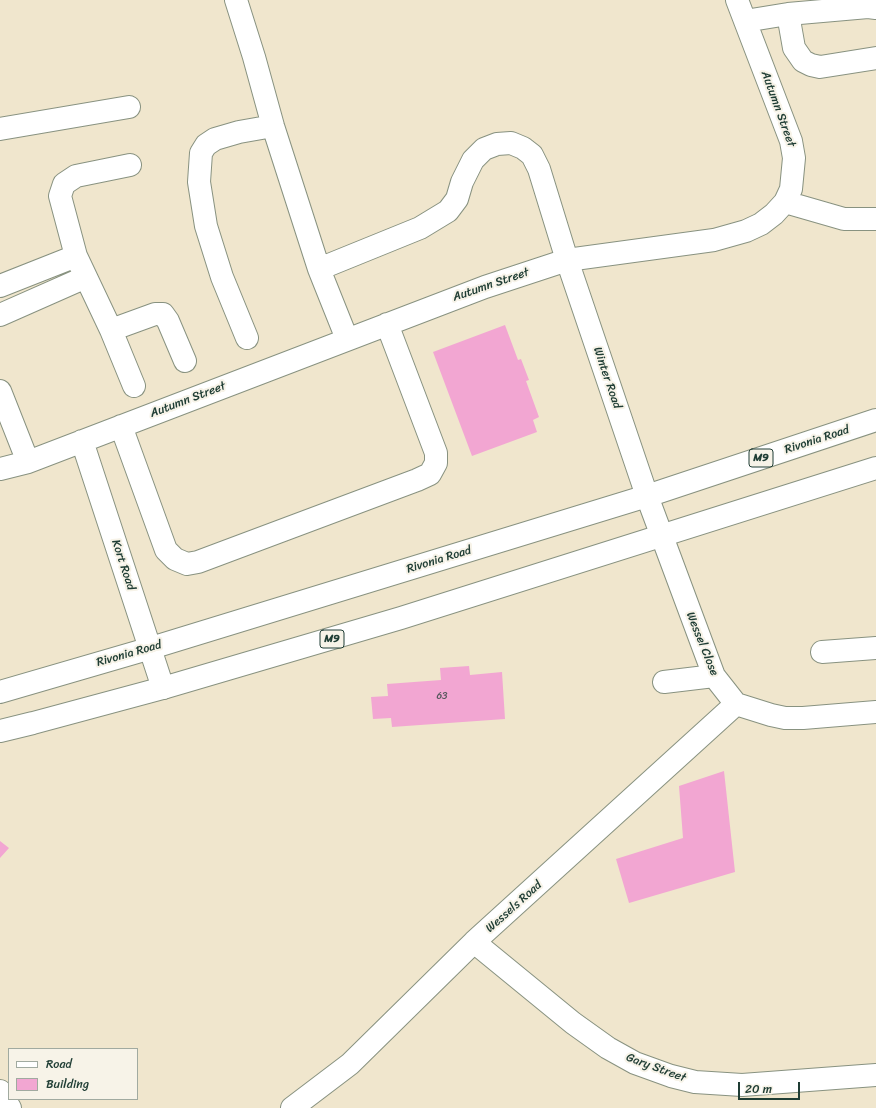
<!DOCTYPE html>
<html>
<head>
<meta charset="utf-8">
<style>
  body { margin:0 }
  #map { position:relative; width:876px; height:1108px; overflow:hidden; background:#f0e6cd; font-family:Sriracha,sans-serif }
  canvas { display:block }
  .legend { position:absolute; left:8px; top:1048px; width:130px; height:52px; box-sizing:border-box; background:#f7f3e8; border:1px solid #a1aaa0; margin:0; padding:5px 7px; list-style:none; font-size:12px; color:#1f3d34 }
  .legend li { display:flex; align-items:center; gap:8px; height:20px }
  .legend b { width:20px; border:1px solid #a1aaa0 }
  .scale { position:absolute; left:738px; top:1082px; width:62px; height:18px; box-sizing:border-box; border:2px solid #1f3d34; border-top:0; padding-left:5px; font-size:12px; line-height:14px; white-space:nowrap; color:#1f3d34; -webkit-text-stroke:3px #f7f3e8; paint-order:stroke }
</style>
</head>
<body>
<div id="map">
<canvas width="876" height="1108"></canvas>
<ul class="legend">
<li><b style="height:5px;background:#fff"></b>Road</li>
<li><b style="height:11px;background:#f2a6d2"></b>Building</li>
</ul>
<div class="scale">20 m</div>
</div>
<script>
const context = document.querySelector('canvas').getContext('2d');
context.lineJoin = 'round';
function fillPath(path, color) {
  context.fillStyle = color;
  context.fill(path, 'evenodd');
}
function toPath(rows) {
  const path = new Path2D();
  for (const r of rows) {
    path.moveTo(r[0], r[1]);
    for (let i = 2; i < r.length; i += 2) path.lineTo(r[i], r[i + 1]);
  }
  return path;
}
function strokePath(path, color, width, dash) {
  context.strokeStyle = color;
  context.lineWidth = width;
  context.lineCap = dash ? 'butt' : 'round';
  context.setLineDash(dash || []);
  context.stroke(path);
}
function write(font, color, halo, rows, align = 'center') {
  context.font = font + ' Sriracha,sans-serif';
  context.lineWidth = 4;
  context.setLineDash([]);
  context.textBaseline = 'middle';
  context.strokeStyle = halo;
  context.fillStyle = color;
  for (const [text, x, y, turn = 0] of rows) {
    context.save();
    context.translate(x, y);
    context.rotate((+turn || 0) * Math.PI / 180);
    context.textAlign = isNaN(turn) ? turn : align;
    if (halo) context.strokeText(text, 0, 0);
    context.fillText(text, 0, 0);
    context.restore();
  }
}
fillPath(toPath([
  [505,325,518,360,521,359,529,380,526,381,539,417,533,420,537,432,472,456,433,352],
  [469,666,470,675,502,672,505,719,392,727,391,718,373,719,371,697,388,696,387,684,441,680,440,668],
  [724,771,735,872,629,903,616,859,683,838,679,786],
  [0,841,9,848,0,858]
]), '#f2a6d2');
const minor = toPath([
  [236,0,254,57,273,126,319,269,420,228,448,211,457,199,462,182,473,160,484,149,497,144,511,143,523,148,532,155,539,169,567,260,647,496,714,676,736,704,771,715,785,718,803,718,876,712],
  [788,14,794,48,803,61,811,65,820,67,876,58],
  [745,21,788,14,868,7,876,8],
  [0,129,129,107],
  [130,165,76,176,64,184,60,196,76,256,111,330,134,386],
  [785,202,844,219,876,219],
  [319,269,347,339],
  [0,286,76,256],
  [0,315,86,277],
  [111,330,155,314,163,314,168,321,185,361],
  [247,338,222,277,206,226,199,182,201,153,206,145,215,139,239,132,273,126],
  [0,391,28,462],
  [121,426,166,550,175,559,187,564,198,562,417,480,430,474,436,463,436,453,387,324],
  [82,441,163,688],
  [0,469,28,462,485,287,567,260,714,240,746,231,761,224,774,214,785,202,791,189,794,158,791,141,737,0],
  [822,652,876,648],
  [664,682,714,676],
  [474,942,573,1023,608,1048,635,1063,671,1076,695,1082,742,1085,876,1075],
  [0,1091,10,1108],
  [292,1108,350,1064,474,942,736,704]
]);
const major = toPath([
  [0,692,151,648,647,496,876,420],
  [0,731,33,723,163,688,401,618,876,468]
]);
strokePath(minor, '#889280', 24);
strokePath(major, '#889280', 24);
strokePath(minor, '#fff', 22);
strokePath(major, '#fff', 22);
write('10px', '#54575c', null, [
  ["63",442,696]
]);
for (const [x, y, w] of [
  [761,458,24],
  [332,639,24]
]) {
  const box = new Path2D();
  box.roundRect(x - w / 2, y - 9, w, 18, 3);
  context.fillStyle = '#f7f3e8';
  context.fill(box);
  strokePath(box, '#1f3d34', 1);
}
write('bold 11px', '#1f3d34', null, [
  ["M9",761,458],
  ["M9",332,639]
]);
write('12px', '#1f3d34', '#f7f3e8', [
  ["Autumn Street",778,109,70],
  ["Autumn Street",491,285,-19],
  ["Winter Road",607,378,71],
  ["Autumn Street",188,400,-21],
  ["Rivonia Road",817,440,-18],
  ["Rivonia Road",439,560,-17],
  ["Kort Road",123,565,72],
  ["Wessel Close",702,644,68],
  ["Rivonia Road",129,654,-16],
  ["Wessels Road",514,907,-42],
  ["Gary Street",656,1068,20]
]);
</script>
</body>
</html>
